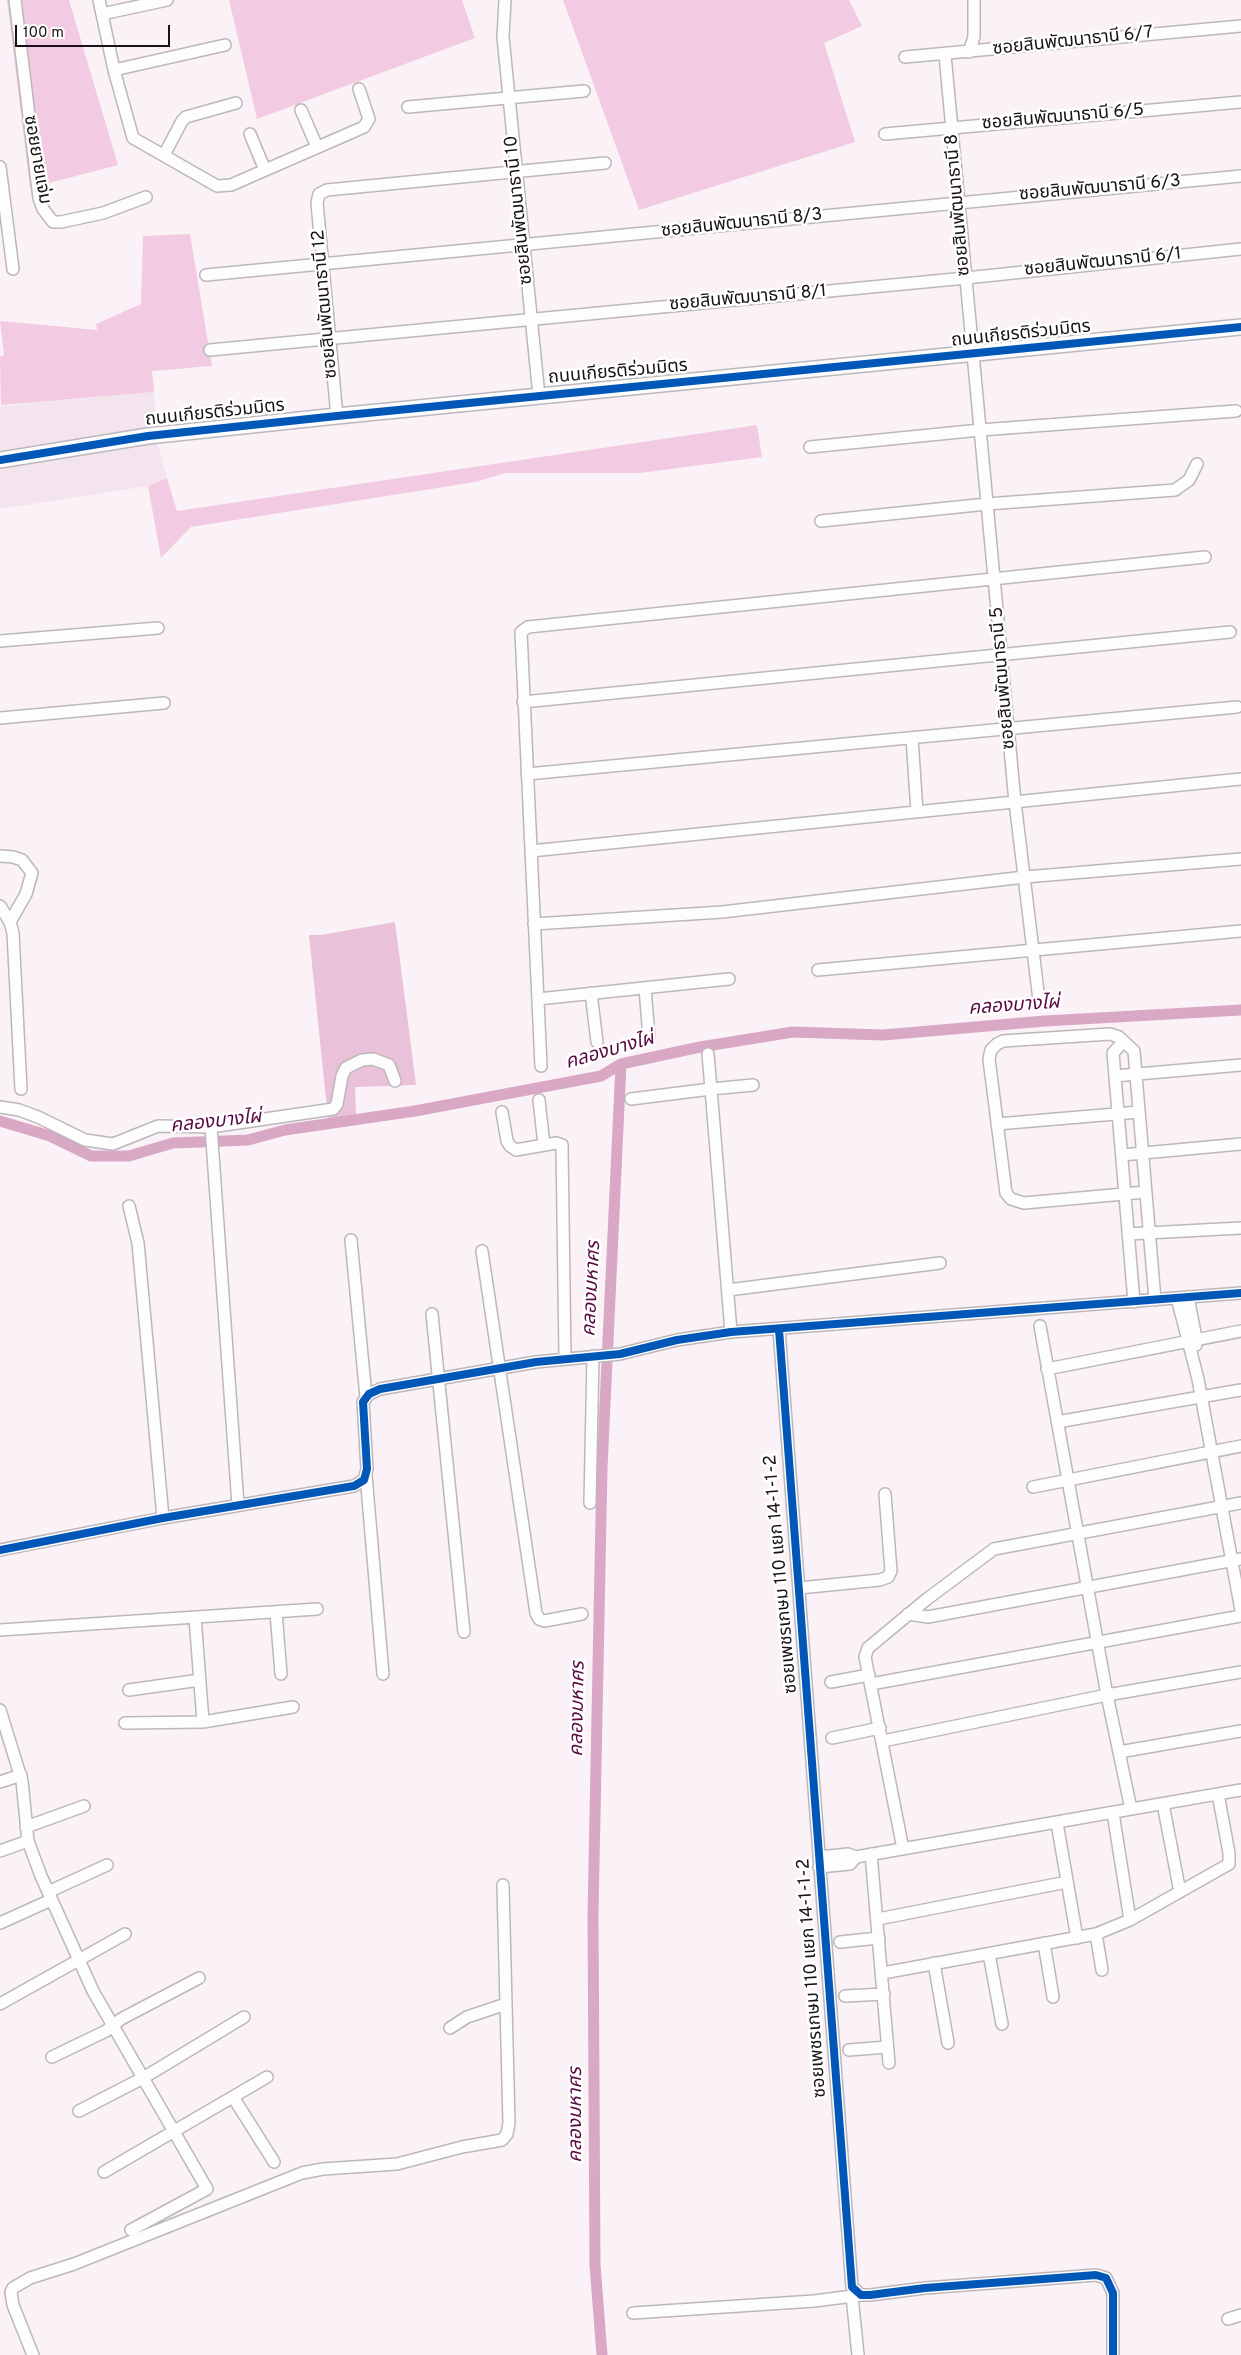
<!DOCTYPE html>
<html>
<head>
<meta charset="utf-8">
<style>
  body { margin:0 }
  #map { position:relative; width:1241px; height:2355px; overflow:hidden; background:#faf2f7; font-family:Overpass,sans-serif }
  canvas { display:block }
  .scale { position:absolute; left:15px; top:25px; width:155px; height:22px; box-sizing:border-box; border:2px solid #171215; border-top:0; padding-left:6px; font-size:15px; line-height:18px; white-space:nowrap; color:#171215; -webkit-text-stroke:4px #fff; paint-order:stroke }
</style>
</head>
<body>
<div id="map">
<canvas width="1241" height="2355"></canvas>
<div class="scale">100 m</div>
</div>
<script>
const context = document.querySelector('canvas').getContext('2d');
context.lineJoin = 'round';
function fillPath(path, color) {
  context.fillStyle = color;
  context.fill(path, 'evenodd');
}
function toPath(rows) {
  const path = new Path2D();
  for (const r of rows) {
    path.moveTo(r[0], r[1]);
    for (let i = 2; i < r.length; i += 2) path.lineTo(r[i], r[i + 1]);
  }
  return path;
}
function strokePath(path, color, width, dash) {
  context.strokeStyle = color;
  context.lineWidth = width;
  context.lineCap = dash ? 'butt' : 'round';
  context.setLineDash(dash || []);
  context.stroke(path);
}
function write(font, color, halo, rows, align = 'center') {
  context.font = font + ' Overpass,"Noto Sans Thai",sans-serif';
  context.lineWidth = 5;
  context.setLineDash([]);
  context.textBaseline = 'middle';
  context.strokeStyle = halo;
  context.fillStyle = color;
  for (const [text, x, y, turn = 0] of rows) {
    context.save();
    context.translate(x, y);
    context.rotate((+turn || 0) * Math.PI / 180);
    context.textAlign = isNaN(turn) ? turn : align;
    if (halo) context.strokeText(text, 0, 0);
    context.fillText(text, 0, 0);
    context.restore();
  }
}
fillPath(toPath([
  [154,392,158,445,167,478,148,486,0,509,0,406]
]), '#f4e4ee');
fillPath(toPath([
  [7,0,69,0,118,165,30,188],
  [229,0,462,0,475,38,257,119],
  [563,0,849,0,862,26,824,43,855,142,639,210],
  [190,234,212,366,152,371,154,392,1,405,0,357,4,355,0,321,97,330,96,324,141,304,143,236],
  [757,425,762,457,640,473,505,473,475,482,191,527,161,558,148,486,167,478,177,511]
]), '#f2cbe2');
fillPath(toPath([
  [395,922,416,1085,355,1087,356,1117,328,1118,309,935,321,935]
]), '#e9c1d9');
strokePath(toPath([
  [0,1121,50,1136,91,1156,129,1156,173,1143,248,1140,285,1130,415,1111,601,1076,621,1064,700,1047,793,1032,883,1035,1045,1021,1241,1010],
  [602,2355,595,2265,593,1914,602,1468,621,1064]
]), '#d8a8c5', 11);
const minor = toPath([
  [15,0,39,198,43,209,53,222,61,222,103,213,146,197],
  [99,0,114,70,133,138,217,186,231,185,364,127,369,119,359,89],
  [505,0,503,37,539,396],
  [102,14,167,0],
  [969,52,974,37,974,0],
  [945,55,1015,802,1039,1000],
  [905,57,1241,26],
  [114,70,225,45],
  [408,107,584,91],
  [301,110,317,147],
  [250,134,265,170],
  [885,134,1241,102],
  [164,155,182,121,186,117,236,103],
  [0,167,13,269],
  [206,275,1241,176],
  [210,350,966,278,1241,249],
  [337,416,317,203,319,194,327,190,605,163],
  [810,447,980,430,1236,411],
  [821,521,987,504,1175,490,1189,480,1197,464],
  [0,641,158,628],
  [523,702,1230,632],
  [0,718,164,703],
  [912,738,917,812],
  [527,774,1237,707],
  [531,851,1241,779],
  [0,856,13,857,22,860,32,873,26,894,10,922],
  [0,906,10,922,13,933,21,1089],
  [534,924,722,912,1025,877,1241,859],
  [818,970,1241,931],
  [645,988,649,1037],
  [591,993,597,1042],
  [538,999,729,979],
  [1123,1042,1113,1053,1134,1302],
  [708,1054,711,1089,753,1085],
  [541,1066,521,632,528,627,1205,557],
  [1115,1076,1241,1065],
  [631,1099,711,1089,731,1332],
  [539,1100,544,1145],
  [0,1107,19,1110,38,1117,85,1140,113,1144,158,1126,211,1127,333,1109,337,1104,342,1076,346,1068,362,1060,373,1059,389,1065,395,1081],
  [502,1112,507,1141,510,1146,516,1150,556,1143,562,1145,565,1358],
  [997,1124,1139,1112],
  [211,1127,238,1505],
  [1122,1155,1241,1144],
  [1146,1192,1024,1203,1011,1199,1006,1193,989,1059,991,1050,997,1044,1003,1041,1110,1034,1119,1037,1134,1051,1155,1300],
  [129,1206,138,1243,163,1518],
  [1128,1234,1241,1228],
  [351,1240,366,1397],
  [482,1251,536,1613,539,1619,544,1621,582,1614],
  [728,1290,940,1263],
  [1188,1297,1196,1338,1196,1345],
  [1177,1298,1198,1379,1241,1610],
  [432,1314,464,1632],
  [1040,1326,1107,1695,1131,1809],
  [779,1329,852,2287,861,2295,870,2295,925,2288,1096,2275,1106,2278,1113,2293,1113,2355],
  [1047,1369,1241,1331],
  [1057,1422,1241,1390],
  [366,1475,383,1674],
  [1033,1487,1241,1446],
  [590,1503,593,1356],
  [0,1550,163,1518,354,1486,364,1480,367,1469,363,1402,369,1394,380,1389,536,1362,620,1354,677,1340,731,1332,1241,1293],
  [799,1588,880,1580,888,1577,891,1571,885,1494],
  [276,1612,281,1674],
  [908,1614,928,1617,1241,1559],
  [195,1617,203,1722],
  [0,1630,317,1609],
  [831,1682,869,1675],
  [871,1684,1241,1616],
  [129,1690,200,1680],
  [0,1710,22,1781,28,1841,41,1876,93,1991,207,2189,131,2230],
  [125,1723,203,1722,293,1707],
  [832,1738,880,1728],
  [883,1741,1107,1695,1241,1672],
  [1119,1752,1241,1731],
  [0,1782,21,1775],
  [1163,1804,1180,1892],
  [1113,1813,1130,1920],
  [1057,1823,1077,1938],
  [26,1827,84,1806],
  [903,1849,865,1657,868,1648,927,1599,994,1549,1241,1503],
  [0,1851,28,1841],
  [871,1854,889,2063],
  [819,1857,848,1854,856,1857,1241,1790],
  [819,1867,850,1864,856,1857],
  [48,1892,107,1865],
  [878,1919,1067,1882],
  [0,1923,51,1900],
  [1096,1934,1102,1970],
  [840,1942,879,1938],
  [1044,1943,1053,1997],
  [989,1954,1002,2024],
  [934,1963,948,2043],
  [883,1973,1096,1934,1130,1920,1229,1864,1229,1853,1218,1794],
  [845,1996,884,1994],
  [0,2004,125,1934],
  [450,2028,467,2017,506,2004],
  [849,2050,887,2047],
  [52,2057,106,2031,121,2019,199,1978],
  [233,2097,274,2162],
  [79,2111,143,2078,244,2017],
  [104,2172,267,2077],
  [852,2296,858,2355],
  [633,2313,814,2301,861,2295],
  [1228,2319,1241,2315],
  [33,2355,13,2305,11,2292,13,2288,30,2278,74,2264,302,2173,323,2169,397,2164,462,2147,502,2140,507,2134,509,2123,503,1885]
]);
const tertiary = toPath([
  [0,460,148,436,337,416,1241,327]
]);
strokePath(minor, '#bcb7ba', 14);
strokePath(tertiary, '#bcb7ba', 18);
strokePath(minor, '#fefdfe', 11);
strokePath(tertiary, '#fefdfe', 15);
strokePath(toPath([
  [0,460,148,436,337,416,1241,327],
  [779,1329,852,2287,861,2295,870,2295,925,2288,1096,2275,1106,2278,1113,2293,1113,2355],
  [0,1550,163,1518,354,1486,364,1480,367,1469,363,1402,369,1394,380,1389,536,1362,620,1354,677,1340,731,1332,1241,1293]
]), '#0057b8', 8);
write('18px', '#171215', '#fff', [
  ["ซอยสินพัฒนาธานี 6/7",1073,42,-6],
  ["ซอยสินพัฒนาธานี 6/5",1063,118,-5],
  ["ซอยยายแจ่ม",36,160,80],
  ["ซอยสินพัฒนาธานี 6/3",1100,189,-5],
  ["ซอยสินพัฒนาธานี 8",959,205,-95],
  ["ซอยสินพัฒนาธานี 10",520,210,-96],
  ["ซอยสินพัฒนาธานี 8/3",742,224,-6],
  ["ซอยสินพัฒนาธานี 6/1",1103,263,-6],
  ["ซอยสินพัฒนาธานี 8/1",748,299,-5],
  ["ซอยสินพัฒนาธานี 12",326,304,-95],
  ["ถนนเกียรติร่วมมิตร",1021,335,-6],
  ["ถนนเกียรติร่วมมิตร",618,373,-5],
  ["ถนนเกียรติร่วมมิตร",215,414,-6],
  ["ซอยสินพัฒนาธานี 5",1004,678,-95],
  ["ซอยเพชรเกษม 110 แยก 14-1-1-2",782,1574,-95],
  ["ซอยเพชรเกษม 110 แยก 14-1-1-2",813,1978,-94]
]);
write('italic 19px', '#580942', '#fff', [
  ["คลองบางไผ่",1014,1007,-4],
  ["คลองบางไผ่",610,1052,-16],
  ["คลองบางไผ่",216,1123,-6],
  ["คลองมหาศร",593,1289,-87],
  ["คลองมหาศร",579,1709,-89],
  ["คลองมหาศร",577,2115,-90]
]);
</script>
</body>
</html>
